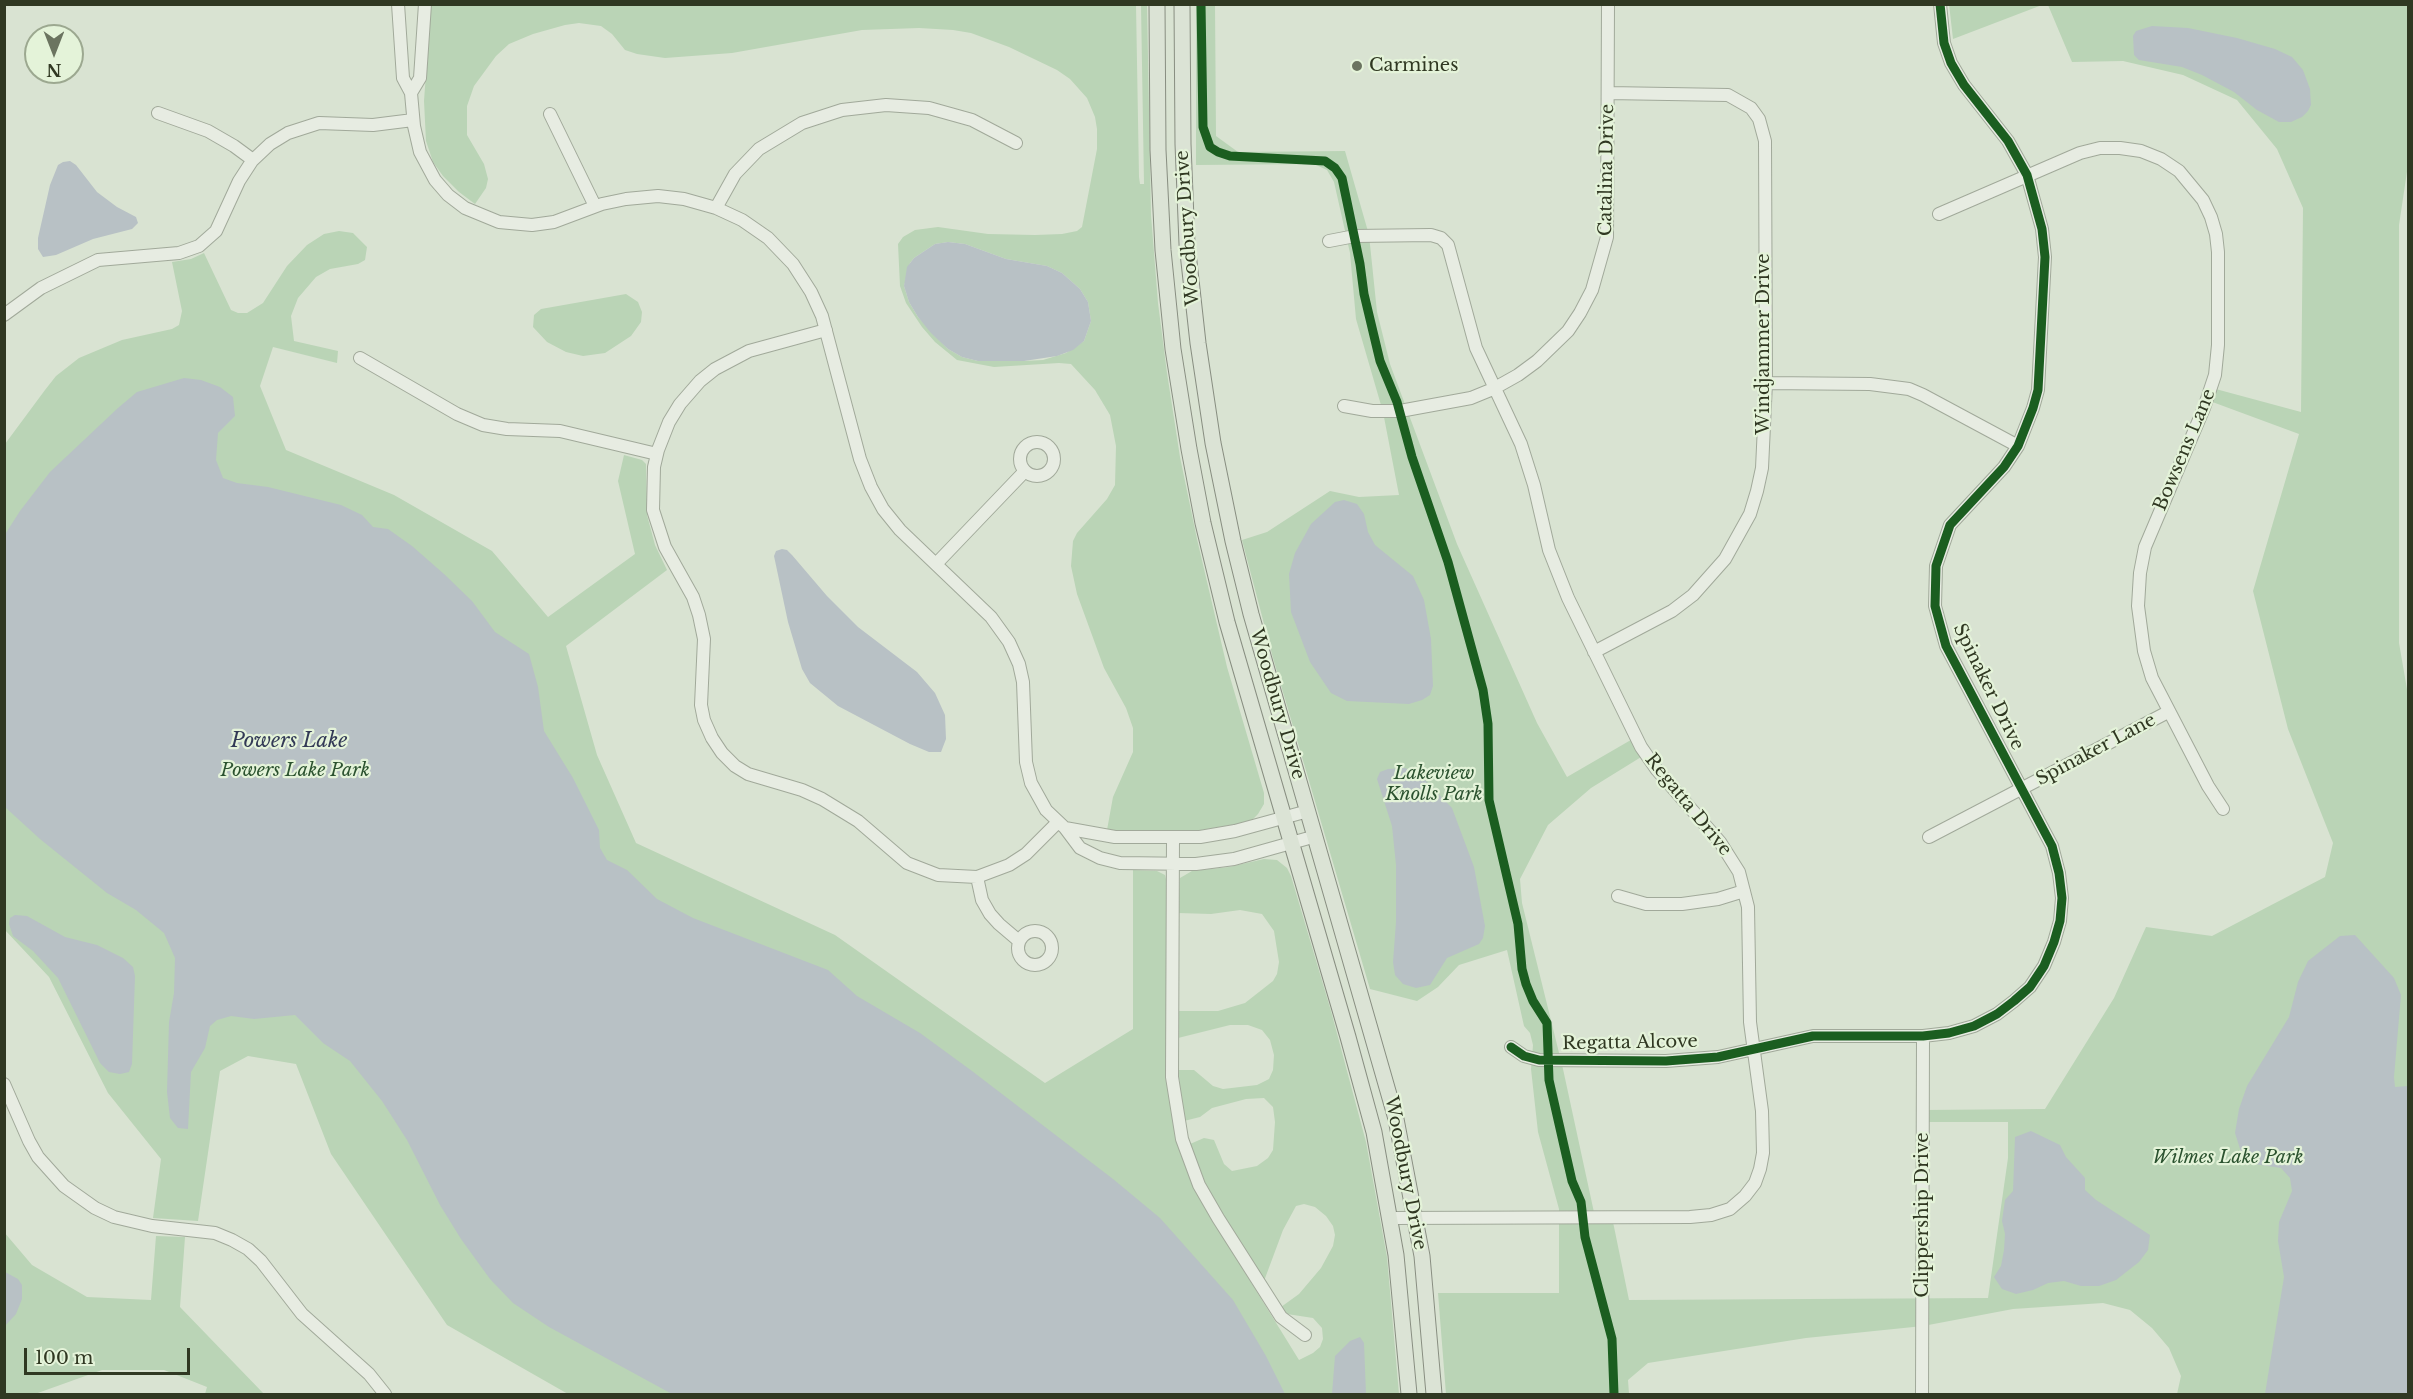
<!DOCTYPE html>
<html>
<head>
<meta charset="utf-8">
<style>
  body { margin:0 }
  #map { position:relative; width:2413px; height:1399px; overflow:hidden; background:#d9e3d2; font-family:"Libre Baskerville",serif }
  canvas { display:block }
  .frame { position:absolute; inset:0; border:6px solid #303822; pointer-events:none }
  .north { position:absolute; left:24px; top:24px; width:60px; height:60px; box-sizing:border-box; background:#e4f3d9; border:2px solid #9ca890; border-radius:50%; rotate:180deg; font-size:16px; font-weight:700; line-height:24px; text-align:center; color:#303822 }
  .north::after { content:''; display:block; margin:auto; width:21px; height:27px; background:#6b7460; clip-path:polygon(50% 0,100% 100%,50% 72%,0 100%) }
  .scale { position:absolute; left:24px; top:1348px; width:166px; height:27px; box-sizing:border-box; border:3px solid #303822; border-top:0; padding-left:8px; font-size:18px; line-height:21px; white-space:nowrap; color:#303822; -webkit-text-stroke:4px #e4f3d9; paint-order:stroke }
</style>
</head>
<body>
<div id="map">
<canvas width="2413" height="1399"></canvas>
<div class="frame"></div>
<div class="north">N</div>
<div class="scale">100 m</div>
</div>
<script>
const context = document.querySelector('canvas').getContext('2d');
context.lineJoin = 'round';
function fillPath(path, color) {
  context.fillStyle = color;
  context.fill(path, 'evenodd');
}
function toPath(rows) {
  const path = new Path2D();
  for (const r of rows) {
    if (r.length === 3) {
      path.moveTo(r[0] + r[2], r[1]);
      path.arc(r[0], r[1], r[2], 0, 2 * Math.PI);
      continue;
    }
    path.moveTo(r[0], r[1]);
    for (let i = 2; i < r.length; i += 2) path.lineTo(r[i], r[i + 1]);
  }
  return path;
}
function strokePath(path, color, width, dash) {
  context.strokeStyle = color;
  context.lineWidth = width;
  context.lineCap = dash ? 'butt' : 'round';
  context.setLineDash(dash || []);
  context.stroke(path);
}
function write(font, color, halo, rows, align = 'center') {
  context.font = font + ' "Libre Baskerville",serif';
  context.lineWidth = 4.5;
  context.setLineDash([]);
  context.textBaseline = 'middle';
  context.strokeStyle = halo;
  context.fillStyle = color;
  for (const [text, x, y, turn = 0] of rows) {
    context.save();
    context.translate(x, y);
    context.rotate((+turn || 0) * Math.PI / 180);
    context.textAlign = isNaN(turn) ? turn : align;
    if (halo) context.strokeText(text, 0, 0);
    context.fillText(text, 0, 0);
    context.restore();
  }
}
fillPath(toPath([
  [431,4,1136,5,1139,177,1140,184,1144,184,1141,5,1147,5,1151,215,1158,303,1167,373,1180,457,1197,539,1227,667,1264,793,1264,804,1258,814,1252,820,1243,823,1201,830,1107,830,1113,797,1133,752,1133,728,1126,708,1104,668,1077,594,1071,566,1073,541,1077,533,1107,499,1115,485,1116,446,1110,415,1095,390,1071,364,1059,363,994,367,957,360,935,342,922,327,906,303,900,286,898,244,903,237,915,230,938,227,988,234,1035,235,1062,234,1077,231,1082,227,1097,149,1097,129,1095,117,1087,98,1070,79,1057,70,1009,47,971,33,953,30,919,28,862,30,732,53,665,58,637,54,625,50,612,34,601,26,579,23,565,25,533,34,509,44,496,56,474,86,467,106,467,135,484,164,488,179,486,188,475,204,459,192,443,176,433,162,426,141,424,101],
  [948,242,965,244,1006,259,1047,266,1062,273,1080,289,1088,302,1091,321,1084,341,1066,353,1043,360,1024,361,978,361,962,357,948,349,918,317,909,302,904,286,910,263,914,258,935,244],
  [1949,4,2042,4,2042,5,1953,39],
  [1196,5,1215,5,1216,136,1238,152,1345,151,1369,235,1377,312,1390,364,1457,544,1537,723,1567,777,1636,737,1646,754,1591,788,1548,825,1520,879,1522,903,1563,1069,1595,1217,1612,1217,1629,1300,1988,1298,2008,1158,2008,1122,1923,1122,1923,1110,2045,1109,2114,998,2146,927,2212,936,2325,877,2333,843,2288,729,2253,591,2299,434,2207,400,2212,388,2301,412,2303,208,2277,149,2237,100,2183,75,2123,61,2072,62,2048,5,2408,5,2408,165,2399,225,2399,643,2408,695,2408,1394,2177,1394,2181,1376,2169,1348,2152,1328,2130,1310,2103,1303,2013,1309,1923,1326,1806,1338,1648,1363,1628,1380,1629,1394,1446,1394,1438,1293,1559,1293,1559,1209,1538,1132,1531,1069,1533,1045,1530,1033,1524,1026,1507,950,1459,965,1438,987,1417,1001,1370,989,1273,658,1242,540,1267,532,1330,491,1359,497,1399,495,1383,412,1356,319,1350,253,1334,182,1327,170,1314,164,1196,165],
  [339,231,353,233,367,247,365,260,358,264,330,269,316,277,298,298,291,316,294,341,338,351,337,363,273,347,260,386,286,450,394,495,492,551,548,617,635,554,618,481,624,455,642,460,646,464,647,515,655,545,667,570,566,646,597,755,636,843,835,935,1045,1083,1133,1029,1133,870,1157,871,1165,875,1167,883,1167,1085,1178,1147,1205,1208,1299,1360,1313,1353,1320,1347,1323,1339,1322,1328,1313,1318,1287,1314,1281,1307,1299,1294,1321,1268,1333,1246,1335,1235,1333,1226,1326,1216,1315,1207,1304,1204,1296,1206,1283,1230,1264,1281,1209,1192,1190,1144,1204,1138,1214,1140,1224,1164,1232,1171,1257,1166,1268,1158,1273,1150,1275,1122,1273,1107,1264,1098,1246,1099,1212,1108,1200,1117,1184,1121,1178,1070,1194,1070,1213,1086,1223,1089,1257,1085,1269,1079,1273,1070,1274,1055,1270,1040,1262,1030,1248,1025,1230,1025,1178,1038,1178,1011,1218,1011,1245,1003,1273,981,1277,974,1279,962,1274,931,1262,914,1240,910,1211,914,1178,913,1180,878,1192,871,1229,867,1264,859,1277,860,1287,868,1291,876,1331,1011,1366,1142,1387,1257,1399,1394,568,1394,447,1325,331,1154,296,1064,248,1056,220,1071,198,1221,153,1218,161,1159,108,1093,49,977,5,930,5,444,45,390,56,376,79,358,122,340,172,329,179,325,182,311,172,262,191,259,204,253,231,310,238,313,247,313,263,303,287,266,307,245,324,234],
  [626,294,638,302,642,312,641,322,631,336,605,353,583,356,566,352,547,342,533,327,534,315,541,309],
  [4,1232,32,1265,87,1297,151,1300,156,1236,185,1237,180,1307,264,1394,205,1394,207,1387,164,1370,102,1370,35,1394,5,1394]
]), '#bad4b6');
fillPath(toPath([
  [2152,26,2188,28,2237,38,2275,49,2292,57,2303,70,2310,89,2311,105,2308,111,2302,117,2291,122,2279,122,2257,110,2234,92,2202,75,2182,67,2139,60,2134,55,2133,36,2136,31],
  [70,161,76,165,97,192,117,207,136,217,138,223,132,229,93,239,56,255,43,257,38,249,38,238,50,185,58,165,63,162],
  [948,242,965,244,1006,259,1047,266,1062,273,1080,289,1088,302,1091,321,1084,341,1073,350,1057,356,1024,361,978,361,962,357,948,349,931,333,918,317,909,302,904,286,907,267,914,258,935,244],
  [184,378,201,380,220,387,233,397,235,416,218,433,216,460,223,478,237,483,268,487,341,505,362,515,373,527,388,529,412,546,444,574,472,601,495,632,529,654,538,687,544,731,573,778,599,830,600,848,607,860,627,870,657,899,693,918,828,970,857,996,920,1033,972,1071,1113,1179,1160,1218,1233,1300,1266,1356,1285,1394,672,1394,549,1327,513,1303,490,1279,461,1239,440,1205,407,1140,382,1101,350,1061,323,1043,295,1015,254,1019,231,1016,217,1020,210,1026,205,1048,191,1072,188,1129,178,1128,170,1118,167,1092,169,1022,174,993,175,958,164,933,136,910,107,893,40,839,5,807,4,536,20,511,50,472,118,408,137,392],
  [1344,500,1357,504,1364,514,1368,532,1375,545,1413,576,1424,600,1431,639,1433,686,1430,695,1422,700,1409,704,1347,701,1331,693,1310,662,1291,612,1289,574,1295,553,1311,524,1335,502],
  [782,549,787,550,792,555,827,596,858,627,917,672,935,693,945,715,946,739,941,752,929,752,910,744,838,706,810,683,802,669,788,622,774,556,776,551],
  [1405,768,1421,776,1452,808,1474,867,1485,926,1483,938,1479,944,1447,958,1430,985,1416,988,1403,984,1395,975,1393,962,1396,922,1396,865,1392,826,1377,779,1380,772,1388,769],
  [15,915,27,916,65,937,97,945,123,958,133,967,135,976,132,1064,129,1072,120,1074,109,1072,100,1063,58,978,33,951,13,936,9,924,10,918],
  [2355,935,2394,978,2401,995,2394,1077,2395,1087,2408,1086,2408,1394,2265,1394,2284,1277,2278,1241,2279,1222,2292,1191,2290,1178,2281,1168,2254,1164,2242,1155,2235,1133,2239,1109,2247,1086,2289,1017,2298,982,2308,961,2340,936],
  [2031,1131,2060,1145,2066,1157,2085,1178,2085,1190,2096,1200,2150,1235,2148,1250,2139,1262,2116,1280,2099,1286,2081,1286,2064,1281,2048,1283,2033,1290,2016,1294,2002,1289,1994,1277,2001,1266,2004,1250,2005,1234,2002,1221,2005,1200,2013,1191,2015,1137],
  [5,1272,18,1279,22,1285,22,1299,16,1314,5,1326],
  [1360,1337,1364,1343,1366,1394,1332,1394,1335,1356,1350,1341]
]), '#b8c1c5');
const minor = toPath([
  [398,4,403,78,411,93,414,126,420,152,435,180,448,195,465,208,499,222,532,225,554,222,602,204,626,199,658,196,684,199,716,208,742,220,768,238,793,264,811,292,822,316,860,459,871,487,883,509,900,530,991,617,1009,642,1019,664,1023,682,1026,762,1031,783,1046,810,1065,828,1080,848,1100,858,1120,863,1196,864,1234,859,1316,836],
  [411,93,420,78,425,4],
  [158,113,208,131,234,146,253,160],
  [550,114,595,206],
  [716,208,735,174,759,149,802,123,842,110,886,105,929,108,972,120,1016,143],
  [1939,214,2080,153,2100,148,2120,148,2141,151,2161,159,2179,171,2203,200,2211,217,2216,234,2218,252,2218,345,2215,375,2204,408,2145,547,2140,573,2138,606,2144,651,2152,678,2208,786,2223,809],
  [1329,241,1355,236,1431,235,1441,238,1448,245,1476,348,1521,444,1534,485,1549,550,1568,598,1641,747,1657,770,1720,842,1739,872,1748,907,1750,1022,1762,1111,1763,1153,1760,1169,1755,1183,1745,1196,1730,1209,1711,1215,1690,1217,1391,1218],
  [4,315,41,288,98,260,179,253,199,246,216,231,239,181,252,161,270,144,288,133,319,123,373,125,413,120],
  [826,330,749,351,715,369,700,381,680,404,669,422,658,450,654,467,653,510,665,547,693,597,699,615,704,639,701,705,704,720,712,738,722,753,735,766,748,774,802,790,822,799,858,821,907,863,938,875,977,877,1009,865,1026,854,1058,822],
  [360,358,457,414,483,425,507,429,560,431,657,454],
  [1766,383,1870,384,1909,389,1923,395,2018,446],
  [1344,406,1372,411,1400,411,1471,398,1493,389,1518,375,1537,361,1568,331,1580,313,1592,290,1607,237,1608,4],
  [1037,459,17],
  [936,564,1025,471],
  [1594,652,1672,611,1693,595,1725,559,1750,514,1757,491,1762,468,1766,383,1765,141,1759,119,1751,108,1728,95,1608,93],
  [1065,828,1115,837,1200,837,1235,831,1308,811],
  [1173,837,1172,1077,1182,1139,1199,1185,1218,1218,1281,1317,1305,1335],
  [1929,837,2168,712],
  [977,877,982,900,990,914,999,924,1019,941],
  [1618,896,1646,904,1682,904,1718,899,1744,891],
  [1035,948,17],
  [1511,1047,1524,1056,1539,1060,1666,1061,1718,1057,1813,1036,1923,1036,1949,1033,1974,1026,1997,1014,2014,1001,2030,987,2044,966,2054,942,2060,921,2062,898,2059,873,2052,846,1946,646,1935,606,1936,566,1950,525,2004,467,2018,446,2033,408,2038,390,2045,257,2042,229,2027,175,2008,141,1964,85,1951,63,1944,43,1940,4],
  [4,1084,29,1141,38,1157,64,1186,95,1208,114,1217,152,1226,215,1233,232,1240,248,1249,261,1261,302,1314,369,1374,385,1394],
  [1922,1394,1923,1036]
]);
const major = toPath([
  [1157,4,1158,150,1163,250,1173,349,1189,449,1203,523,1227,622,1348,1037,1374,1132,1396,1255,1409,1394],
  [1182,4,1183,144,1187,244,1198,343,1213,443,1233,541,1251,614,1396,1119,1422,1256,1434,1394]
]);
strokePath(minor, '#a1a99a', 14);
strokePath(major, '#888e81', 17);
strokePath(minor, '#e7ece2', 12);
strokePath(major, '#dbe3d5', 15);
strokePath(toPath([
  [1201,4,1203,127,1210,147,1218,152,1230,156,1325,161,1335,168,1342,178,1360,264,1364,294,1380,361,1397,402,1412,457,1448,562,1483,690,1488,724,1489,800,1518,924,1522,969,1526,984,1533,1001,1547,1023,1549,1080,1572,1181,1581,1202,1585,1237,1612,1339,1614,1394],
  [1511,1047,1524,1056,1539,1060,1666,1061,1718,1057,1813,1036,1923,1036,1949,1033,1974,1026,1997,1014,2014,1001,2030,987,2044,966,2054,942,2060,921,2062,898,2059,873,2052,846,1946,646,1935,606,1936,566,1950,525,2004,467,2018,446,2033,408,2038,390,2045,257,2042,229,2027,175,2008,141,1964,85,1951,63,1944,43,1940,4]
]), '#1b5e20', 9);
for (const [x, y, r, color] of [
  [1357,66,6,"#6b7460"]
]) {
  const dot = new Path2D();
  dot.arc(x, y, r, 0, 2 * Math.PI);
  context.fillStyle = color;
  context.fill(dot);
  strokePath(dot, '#e4f3d9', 2);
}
write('18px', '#303822', '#e4f3d9', [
  ["Carmines",1369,66]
], 'left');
write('18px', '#303822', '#e4f3d9', [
  ["Catalina Drive",1607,170,-89],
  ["Woodbury Drive",1188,228,-94],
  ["Windjammer Drive",1764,344,-90],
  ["Bowsens Lane",2185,450,-67],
  ["Spinaker Drive",1988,687,64],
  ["Woodbury Drive",1277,704,74],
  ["Spinaker Lane",2096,750,-28],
  ["Regatta Drive",1688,805,51],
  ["Regatta Alcove",1630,1043,-1],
  ["Woodbury Drive",1405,1173,79],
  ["Clippership Drive",1923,1215,-90]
]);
write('italic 18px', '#2b522f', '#e4f3d9', [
  ["Powers Lake Park",295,771],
  ["Lakeview",1434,774],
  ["Knolls Park",1434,795],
  ["Wilmes Lake Park",2228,1158]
]);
write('italic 20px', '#333a56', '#e4f3d9', [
  ["Powers Lake",289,741]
]);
</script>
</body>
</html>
